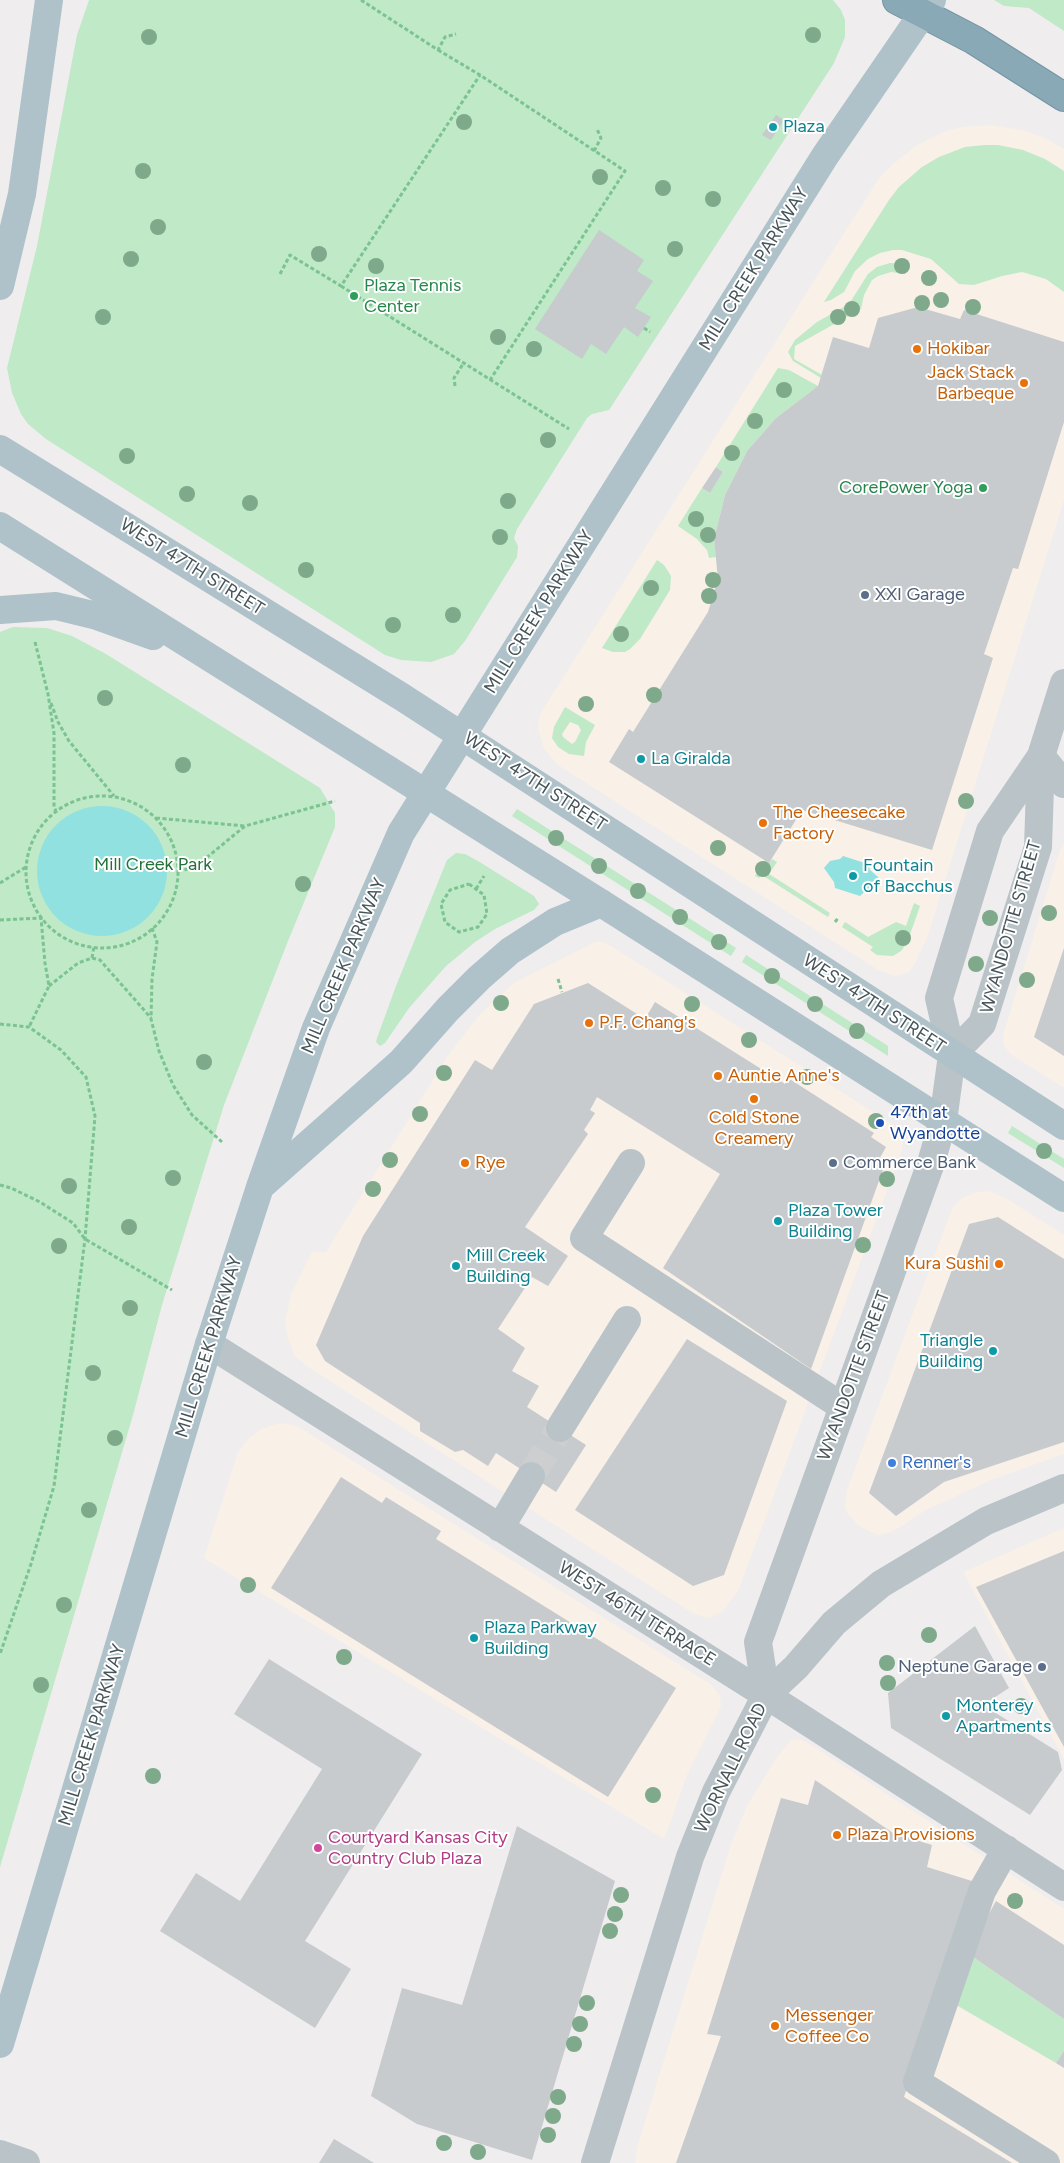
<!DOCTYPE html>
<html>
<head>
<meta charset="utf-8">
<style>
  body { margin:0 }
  canvas { display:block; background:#efedee }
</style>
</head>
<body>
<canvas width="1064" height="2163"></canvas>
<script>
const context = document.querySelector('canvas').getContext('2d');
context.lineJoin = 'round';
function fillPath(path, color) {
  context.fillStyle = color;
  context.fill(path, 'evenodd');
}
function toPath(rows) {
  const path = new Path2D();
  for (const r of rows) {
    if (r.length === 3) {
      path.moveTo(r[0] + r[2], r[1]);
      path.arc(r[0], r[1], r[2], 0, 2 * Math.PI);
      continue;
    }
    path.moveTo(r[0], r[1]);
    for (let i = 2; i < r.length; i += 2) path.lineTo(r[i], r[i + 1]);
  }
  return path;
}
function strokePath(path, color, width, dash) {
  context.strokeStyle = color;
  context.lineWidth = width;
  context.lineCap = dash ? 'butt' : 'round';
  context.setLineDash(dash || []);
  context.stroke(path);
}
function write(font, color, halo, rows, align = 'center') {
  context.font = font + ' Figtree,sans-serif';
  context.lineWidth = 4;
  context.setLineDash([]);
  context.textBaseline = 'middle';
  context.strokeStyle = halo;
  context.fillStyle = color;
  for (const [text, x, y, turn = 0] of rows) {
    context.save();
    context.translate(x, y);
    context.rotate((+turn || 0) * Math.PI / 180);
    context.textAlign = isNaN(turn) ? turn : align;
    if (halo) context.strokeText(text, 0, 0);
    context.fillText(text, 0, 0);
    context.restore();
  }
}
fillPath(toPath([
  [989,125,1023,130,1043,137,1064,149,1064,500,927,938,913,967,907,973,895,976,878,970,569,772,558,765,544,749,538,728,539,719,542,711,879,178,892,165,917,145,948,130,963,127],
  [1064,843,1064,1088,1010,1054,1004,1045,1003,1035,1060,850],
  [595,942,602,942,611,946,886,1120,901,1133,903,1140,902,1150,739,1589,723,1611,708,1618,694,1614,308,1367,294,1355,287,1335,285,1323,291,1294,312,1252,326,1252,449,1054,480,1014,515,982],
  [989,1191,1007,1199,1064,1235,1064,1454,991,1480,926,1510,892,1532,878,1535,873,1533,859,1526,848,1514,845,1508,847,1490,950,1214,953,1207,962,1198,977,1192],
  [281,1423,297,1426,712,1685,720,1696,721,1706,687,1775,664,1839,204,1558,238,1452,249,1438,263,1428],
  [1064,1528,1064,1759,963,1572],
  [791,1740,802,1740,808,1743,1064,1909,1064,2163,635,2163,638,2144,731,1844,747,1806,775,1760]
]), '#f9f0e7');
fillPath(toPath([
  [89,0,833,0,841,10,845,20,845,37,834,63,609,410,592,414,587,418,517,529,514,538,518,546,517,557,465,641,454,654,431,662,401,660,385,655,46,439,28,424,21,414,12,393,7,368,37,246,77,35],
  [994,0,1064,0,1064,31,1029,8,1004,6],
  [985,145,998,145,1023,150,1045,159,1064,171,1064,292,1046,279,1022,272,1002,276,974,285,959,284,931,259,902,250,893,250,880,253,868,259,855,271,844,292,831,300,824,302,889,200,899,187,922,167,939,157,965,147],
  [890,263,907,264,905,274,891,272,878,276,872,280,864,295,861,309,795,346,794,359,822,375,821,378,793,361,788,352,795,340,817,322,849,304,868,274,877,267],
  [778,368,789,370,818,386,776,418,747,451,725,495,714,539,716,557,709,558,707,550,697,539,678,526,702,488,710,493,723,472,716,467],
  [657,560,664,565,671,576,670,590,640,639,630,649,625,652,613,652,602,648],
  [13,627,47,628,72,636,106,654,320,788,335,813,335,827,288,941,224,1105,162,1305,133,1415,0,1867,0,632],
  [565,707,595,725,586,742,584,756,569,754,558,747,552,738,554,727],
  [570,722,578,725,581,730,575,742,572,744,563,737,562,734],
  [517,809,736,948,731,956,512,816],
  [456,853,465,854,478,861,534,896,539,904,534,910,495,929,475,942,446,966,409,1008,385,1043,380,1046,376,1042,377,1038,396,986,447,860],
  [772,859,777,862,769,874,830,913,828,917,762,875,759,878,755,876,765,860,769,863],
  [914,903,920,906,907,943,901,951,893,956,877,955,870,950,873,947,842,927,845,922,868,937,896,922,906,926],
  [746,955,888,1046,888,1056,742,962],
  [1012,1126,1064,1159,1064,1168,1008,1133],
  [967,1953,1064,2019,1064,2051,1056,2063,951,2002]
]), '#bfe9c7');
fillPath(toPath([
  [102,871,65],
  [843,856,868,864,870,870,878,877,880,883,878,888,865,891,860,896,835,888,834,882,824,868,830,861,840,859]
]), '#91e1e1');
fillPath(toPath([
  [776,115,784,120,771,140,762,135],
  [599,230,644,260,637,271,653,281,635,308,651,317,638,337,624,327,606,354,591,344,582,359,535,329],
  [918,307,960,319,964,310,1064,342,1064,422,1018,569,1013,568,984,654,993,658,932,850,802,810,769,863,609,762,629,729,633,732,708,612,718,579,714,539,725,495,747,451,776,418,818,386,833,337,869,348,878,318],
  [716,467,723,472,710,493,702,488],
  [1064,948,1064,1056,1034,1037],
  [588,983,645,1019,655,1002,785,1084,788,1078,874,1133,871,1137,886,1147,877,1163,884,1167,811,1369,663,1268,720,1174,597,1097,590,1110,595,1113,584,1130,588,1134,525,1227,568,1256,548,1286,532,1277,498,1329,525,1348,512,1371,539,1386,527,1407,586,1445,556,1492,496,1453,488,1466,463,1450,455,1452,420,1431,420,1423,325,1361,316,1345,363,1236,475,1060,492,1070,534,1004],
  [998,1217,1064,1259,1064,1442,944,1482,896,1516,869,1493,969,1224],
  [687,1339,787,1401,724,1575,693,1586,575,1510],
  [341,1477,382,1503,386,1497,441,1531,436,1539,676,1688,608,1797,271,1588],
  [1064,1551,1064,1747,976,1587],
  [975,1626,1009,1688,983,1705,1058,1752,1062,1770,1030,1815,891,1728,888,1693],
  [269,1659,422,1754,305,1941,351,1969,315,2028,160,1931,196,1873,240,1901,322,1769,234,1714],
  [815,1780,893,1833,932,1845,927,1867,975,1882,904,2097,1012,2163,676,2163,721,2036,707,2034,781,1798,808,1805],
  [517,1826,615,1881,532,2160,417,2124,371,2096,402,1988,462,2005],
  [996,1901,1064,1945,1064,2019,967,1953],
  [1064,2051,1064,2068,1056,2063],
  [334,2139,374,2163,319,2163]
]), '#c7cbce');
strokePath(toPath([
  [531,1476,560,1428]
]), '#cdced0', 28, [28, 14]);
const highway = toPath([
  [897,0,974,40,1064,97]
]);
strokePath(highway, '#7594a2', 30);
strokePath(toPath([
  [361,0,438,50,445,37,456,34],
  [438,50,480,75,625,171,490,380],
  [594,151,601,138,597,129],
  [280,274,290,255,341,286,480,75],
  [341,286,569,429],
  [644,328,650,332],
  [455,386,454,378,463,364],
  [35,642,48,694,54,733,54,807,56,811],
  [51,703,58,722,69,741,114,796],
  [102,872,76],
  [156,818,245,826],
  [178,871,194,868,245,826,335,801],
  [0,883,26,867],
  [469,884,484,895,487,914,478,927,459,932,445,922,441,904,450,890,469,884],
  [476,889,484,876],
  [0,920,41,918,45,963,49,986,29,1027],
  [835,922,838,918],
  [152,928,157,942,152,979,151,1019,159,1051,173,1085,192,1115,222,1142],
  [92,958,94,946],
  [558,979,562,992],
  [49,986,78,963,92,958,100,960,151,1018],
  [0,1024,29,1027,61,1050,86,1077,95,1116,85,1239,54,1486,31,1564,0,1654],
  [0,1185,11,1188,40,1202,73,1223,85,1239,172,1290]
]), '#7bc390', 3, [4, 2.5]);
strokePath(toPath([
  [1041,756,1064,784],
  [952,1055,982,1024,1038,847,1041,756,1064,683],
  [631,1163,584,1238,843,1407],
  [209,1344,766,1695,1064,1887],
  [560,1428,627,1320],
  [500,1528,531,1476],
  [766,1695,758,1642,931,1163,943,1121,952,1055,939,998,990,831,1041,756],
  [1006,1849,982,1891,917,2082,1046,2163],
  [0,2154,26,2163],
  [595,2163,690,1857,716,1792,766,1695,796,1667,834,1623,881,1584,986,1521,1064,1488]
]), '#bac4c8', 28);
strokePath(toPath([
  [0,286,22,194,49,0],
  [0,449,402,697,1064,1126],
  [0,526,601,903,1064,1198],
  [0,610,56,606,97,616,153,636],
  [261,1186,401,1062,448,1009,479,978,510,951,555,922,601,903],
  [0,2044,209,1344,260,1187,316,1028,401,833,825,156,932,0]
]), '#afc2c9', 28);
strokePath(highway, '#8aa9b7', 28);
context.fillStyle = '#7ea98a';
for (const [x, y] of [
  [813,35],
  [149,37],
  [464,122],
  [143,171],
  [600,177],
  [663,188],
  [713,199],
  [158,227],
  [675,249],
  [319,254],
  [131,259],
  [376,266],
  [902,266],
  [929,278],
  [941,300],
  [922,303],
  [973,307],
  [852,309],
  [103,317],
  [838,317],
  [498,337],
  [534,349],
  [784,390],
  [755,421],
  [548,440],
  [732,453],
  [127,456],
  [187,494],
  [508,501],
  [250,503],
  [696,519],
  [708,535],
  [500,537],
  [306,570],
  [713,580],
  [651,588],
  [709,596],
  [453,615],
  [393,625],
  [621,634],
  [654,695],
  [105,698],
  [586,704],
  [183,765],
  [966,801],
  [556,838],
  [718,848],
  [599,866],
  [763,869],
  [303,884],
  [638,891],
  [1049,913],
  [680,917],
  [990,918],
  [903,938],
  [719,942],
  [976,964],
  [772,976],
  [1027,980],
  [501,1003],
  [692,1004],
  [815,1004],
  [857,1031],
  [749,1040],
  [204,1062],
  [444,1073],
  [807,1077],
  [420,1114],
  [876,1121],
  [1044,1151],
  [390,1160],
  [173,1178],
  [887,1179],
  [69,1186],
  [373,1189],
  [129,1227],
  [863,1245],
  [59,1246],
  [130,1308],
  [93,1373],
  [115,1438],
  [89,1510],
  [248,1585],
  [64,1605],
  [929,1635],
  [344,1657],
  [887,1663],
  [888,1683],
  [41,1685],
  [1021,1706],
  [153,1776],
  [653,1795],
  [621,1895],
  [1015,1901],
  [615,1914],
  [610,1931],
  [587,2003],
  [580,2024],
  [574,2044],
  [558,2097],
  [553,2116],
  [548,2135],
  [444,2143],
  [478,2152]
]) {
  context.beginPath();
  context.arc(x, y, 8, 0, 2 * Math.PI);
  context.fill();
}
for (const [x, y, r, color] of [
  [773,127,5,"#0f9aa8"],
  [354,296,5,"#2e9e5b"],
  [917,349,5,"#e8710a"],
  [1024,383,5,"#e8710a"],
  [983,488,5,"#2e9e5b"],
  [865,595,5,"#5c6f8a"],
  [641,759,5,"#0f9aa8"],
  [763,823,5,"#e8710a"],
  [853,876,5,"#0f9aa8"],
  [589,1023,5,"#e8710a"],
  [718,1076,5,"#e8710a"],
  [754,1099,5,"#e8710a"],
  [880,1123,5,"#1a4fb4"],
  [465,1163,5,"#e8710a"],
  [833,1163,5,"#5c6f8a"],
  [778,1221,5,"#0f9aa8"],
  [999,1264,5,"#e8710a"],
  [456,1266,5,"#0f9aa8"],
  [993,1351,5,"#0f9aa8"],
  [892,1463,5,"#3f7fe0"],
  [474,1638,5,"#0f9aa8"],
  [1042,1667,5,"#5c6f8a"],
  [946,1716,5,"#0f9aa8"],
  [837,1835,5,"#e8710a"],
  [318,1848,5,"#d1479c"],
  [775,2026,5,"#e8710a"]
]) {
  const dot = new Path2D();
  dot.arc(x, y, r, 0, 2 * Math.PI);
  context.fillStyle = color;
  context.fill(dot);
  strokePath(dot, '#fff', 2);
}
write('18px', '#0d838f', '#fff', [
  ["Plaza",783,127],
  ["La Giralda",651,759],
  ["Fountain",863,866],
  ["of Bacchus",863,887],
  ["Plaza Tower",788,1211],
  ["Building",788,1232],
  ["Mill Creek",466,1256],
  ["Building",466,1277],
  ["Triangle",983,1341,"right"],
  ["Building",983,1362,"right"],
  ["Plaza Parkway",484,1628],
  ["Building",484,1649],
  ["Monterey",956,1706],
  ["Apartments",956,1727]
], 'left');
write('18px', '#475458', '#fff', [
  ["MILL CREEK PARKWAY",754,269,-58],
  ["WEST 47TH STREET",192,567,32],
  ["MILL CREEK PARKWAY",539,612,-58],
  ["WEST 47TH STREET",535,782,33],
  ["WYANDOTTE STREET",1011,927,-74],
  ["MILL CREEK PARKWAY",344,966,-67],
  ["WEST 47TH STREET",874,1004,33],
  ["MILL CREEK PARKWAY",209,1347,-73],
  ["WYANDOTTE STREET",854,1376,-70],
  ["WEST 46TH TERRACE",637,1614,32],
  ["MILL CREEK PARKWAY",92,1735,-73],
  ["WORNALL ROAD",731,1768,-64]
]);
write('18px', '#27864d', '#fff', [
  ["Plaza Tennis",364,286],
  ["Center",364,307],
  ["CorePower Yoga",973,488,"right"]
], 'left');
write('18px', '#c56008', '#fff', [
  ["Hokibar",927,349],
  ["Jack Stack",1014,373,"right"],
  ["Barbeque",1014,394,"right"],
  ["The Cheesecake",773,813],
  ["Factory",773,834],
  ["P.F. Chang's",599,1023],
  ["Auntie Anne's",728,1076],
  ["Cold Stone",754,1118,"center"],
  ["Creamery",754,1139,"center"],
  ["Rye",475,1163],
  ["Kura Sushi",989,1264,"right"],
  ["Plaza Provisions",847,1835],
  ["Messenger",785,2016],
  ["Coffee Co",785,2037]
], 'left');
write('18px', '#4e5e75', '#fff', [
  ["XXI Garage",875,595],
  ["Commerce Bank",843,1163],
  ["Neptune Garage",1032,1667,"right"]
], 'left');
write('18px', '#217138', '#fff', [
  ["Mill Creek Park",153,865]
]);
write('18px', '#164399', '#fff', [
  ["47th at",890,1113],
  ["Wyandotte",890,1134]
], 'left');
write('18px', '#366cbe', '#fff', [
  ["Renner's",902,1463]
], 'left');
write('18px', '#b23c85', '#fff', [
  ["Courtyard Kansas City",328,1838],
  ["Country Club Plaza",328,1859]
], 'left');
</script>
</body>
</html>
